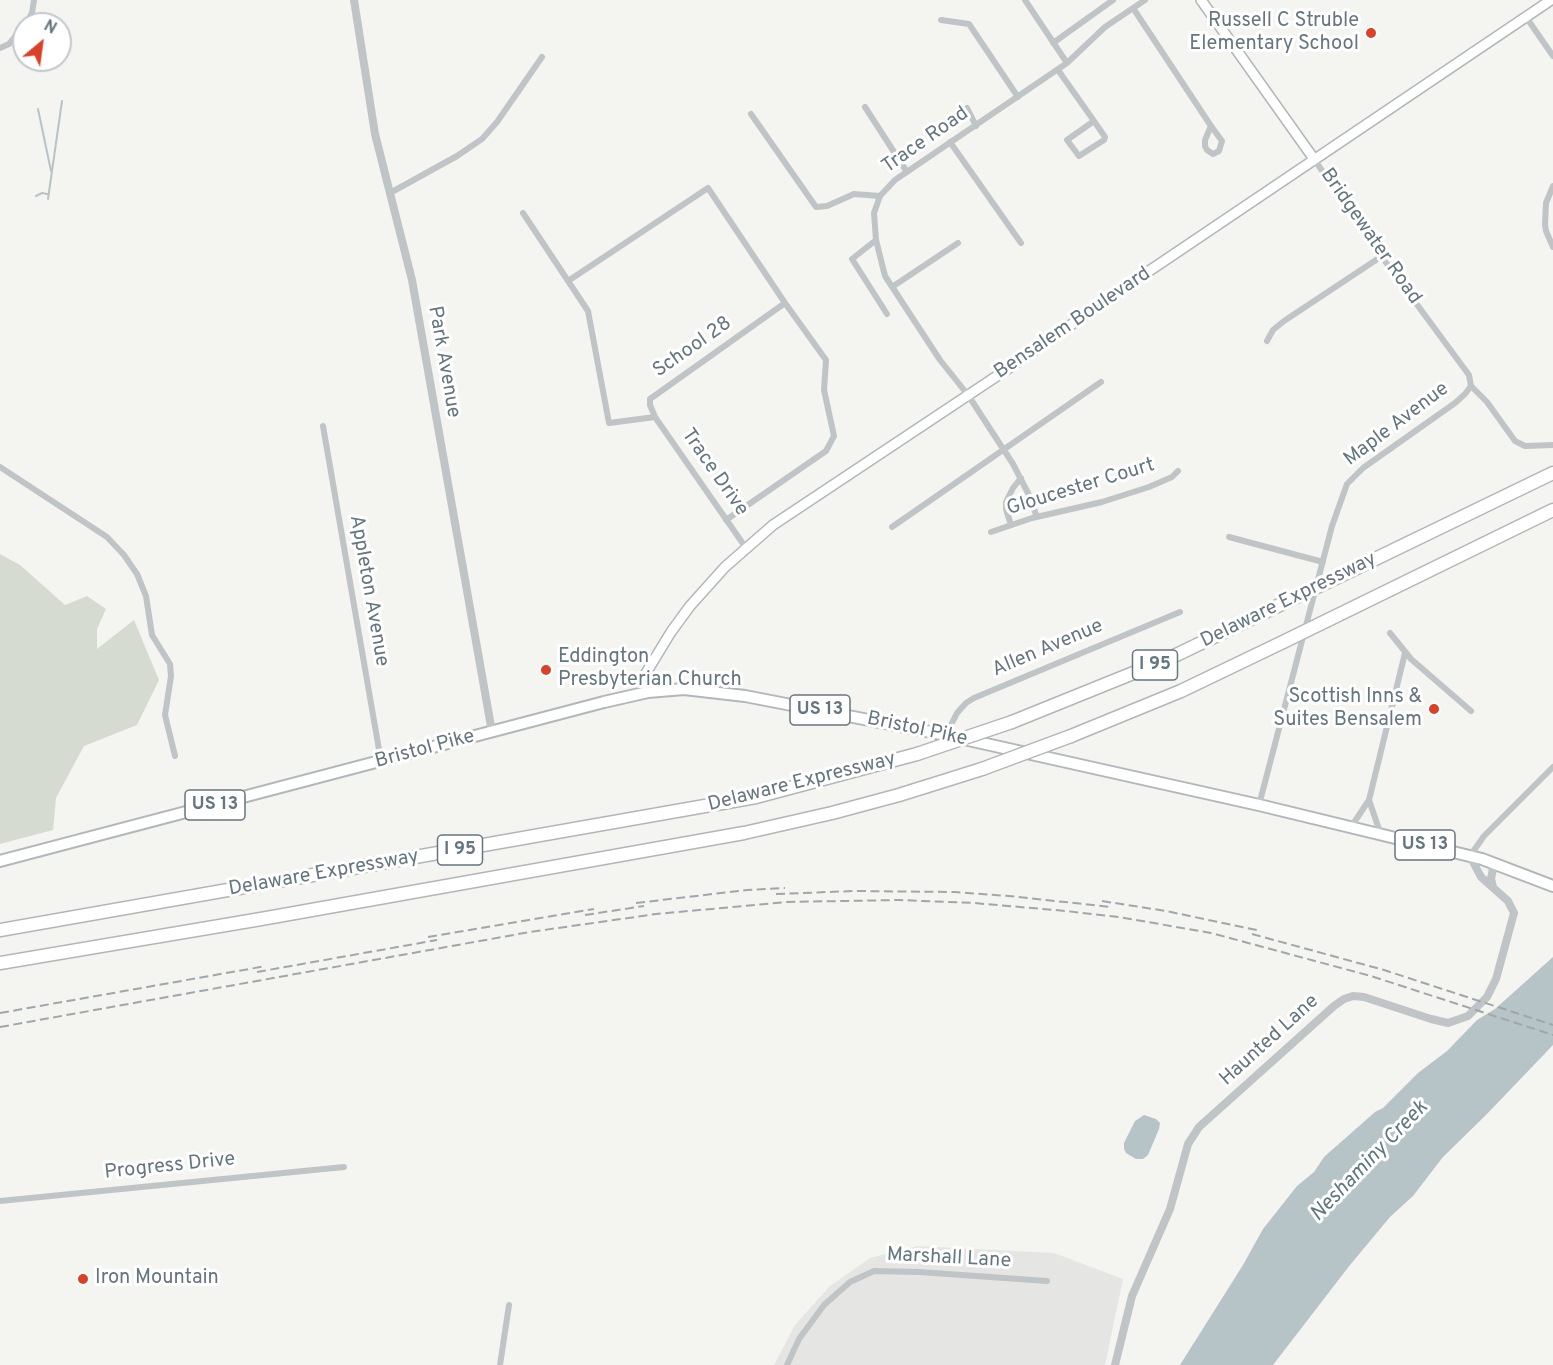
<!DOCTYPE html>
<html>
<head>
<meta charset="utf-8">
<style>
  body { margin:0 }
  #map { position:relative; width:1553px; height:1365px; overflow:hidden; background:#f4f4f0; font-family:Overpass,sans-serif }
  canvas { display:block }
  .north { position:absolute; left:12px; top:12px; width:60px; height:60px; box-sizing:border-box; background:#fff; border:2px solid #c1c8cc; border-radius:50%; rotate:29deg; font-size:16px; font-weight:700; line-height:24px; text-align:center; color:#647680 }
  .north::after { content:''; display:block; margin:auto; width:21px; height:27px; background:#dc4128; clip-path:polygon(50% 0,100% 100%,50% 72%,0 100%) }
</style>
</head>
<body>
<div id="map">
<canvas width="1553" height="1365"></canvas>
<div class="north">N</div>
</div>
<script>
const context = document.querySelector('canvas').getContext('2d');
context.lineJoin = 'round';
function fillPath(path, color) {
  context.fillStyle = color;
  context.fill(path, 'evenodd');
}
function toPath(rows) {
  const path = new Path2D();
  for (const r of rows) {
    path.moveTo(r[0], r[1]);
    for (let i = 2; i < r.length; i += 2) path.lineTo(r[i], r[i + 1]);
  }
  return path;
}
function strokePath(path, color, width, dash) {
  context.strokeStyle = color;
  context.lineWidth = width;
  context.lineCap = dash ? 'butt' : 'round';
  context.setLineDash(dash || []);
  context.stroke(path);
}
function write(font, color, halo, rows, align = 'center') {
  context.font = font + ' Overpass,sans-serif';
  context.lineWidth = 6;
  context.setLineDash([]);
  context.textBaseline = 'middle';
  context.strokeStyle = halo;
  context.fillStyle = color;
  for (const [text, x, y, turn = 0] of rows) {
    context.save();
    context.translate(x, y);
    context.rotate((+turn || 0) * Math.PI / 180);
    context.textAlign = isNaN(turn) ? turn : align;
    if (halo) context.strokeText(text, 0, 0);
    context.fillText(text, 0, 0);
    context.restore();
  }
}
fillPath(toPath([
  [918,1246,1054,1253,1123,1279,1105,1365,774,1365,795,1325,830,1286,870,1258]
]), '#e5e5e4');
fillPath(toPath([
  [0,554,20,565,65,605,87,596,106,609,97,629,97,649,134,620,159,680,137,725,84,746,56,798,53,830,0,844]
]), '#d6dbd1');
fillPath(toPath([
  [1553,957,1553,1045,1486,1115,1443,1157,1413,1196,1390,1217,1350,1265,1273,1365,1180,1365,1243,1265,1263,1229,1297,1186,1314,1172,1324,1157,1375,1112,1383,1108,1418,1073,1447,1051,1477,1020,1495,1009],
  [1144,1115,1156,1119,1160,1123,1159,1129,1148,1155,1143,1159,1136,1159,1126,1153,1124,1149,1124,1143,1135,1121]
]), '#b7c4c7');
strokePath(toPath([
  [38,109,51,171],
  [36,196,42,193,47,194],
  [48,199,62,101]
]), '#b7c4c7', 2);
const secondary = toPath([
  [1201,0,1314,159],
  [648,692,646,673,671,632,690,606,725,567,773,525,1006,370,1118,292,1551,0]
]);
const primary = toPath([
  [0,861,604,702,648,692,684,689,745,696,946,735,1259,805,1482,859,1553,886]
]);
const motorway = toPath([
  [1340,576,1553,473],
  [1328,620,1553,510],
  [1012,722,1168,659,1294,598],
  [1071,736,1181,691,1283,642],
  [0,930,756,797,917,754],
  [0,963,261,919,744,833,832,813,899,795,982,769]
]);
strokePath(secondary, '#b2b7ba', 12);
strokePath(primary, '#b2b7ba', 14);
strokePath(motorway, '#b2b6b8', 15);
strokePath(toPath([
  [1025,0,1067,63],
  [1133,8,1211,126],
  [1526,17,1553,56],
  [941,20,969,24,1018,97],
  [26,24,32,13,34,0],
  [1053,43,1113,0],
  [0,48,9,44,24,26],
  [1058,70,1094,121,1105,137,1104,140,1079,156,1067,140,1094,121],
  [865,107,907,172],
  [751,114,816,207,827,206,854,194,880,196],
  [940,125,967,108,976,126],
  [1211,126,1222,141,1219,151,1213,154,1207,150,1205,146,1205,140,1211,126],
  [950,142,1021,243],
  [1314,159,1376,249,1469,375,1471,386,1487,402,1515,441,1525,446,1553,445],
  [1553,186,1546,203,1545,224,1546,231,1553,247],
  [390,193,457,156,482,139,497,122,542,57],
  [523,213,588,311,609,423,655,417,650,405,650,399,785,303],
  [876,240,852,259,887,314],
  [568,281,708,188,785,303,826,360,824,390,834,436,826,451,726,520],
  [892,287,958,243],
  [1267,341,1273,330,1284,321,1382,256],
  [655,417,746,548],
  [323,426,381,761],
  [0,467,107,537,124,555,137,574,146,596,152,635,170,664,171,676,165,715,175,756],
  [1037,517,1028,493,1013,464,968,395,940,360,885,276,876,240,874,213,880,196,895,180,1067,63,1105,27,1145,0],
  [1011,525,1006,509,1006,502,1013,488,1021,478],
  [892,527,1101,382],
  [991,532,1032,518,1102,502,1149,487,1172,477,1178,471],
  [1229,537,1323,562],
  [1390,633,1411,659,1471,711],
  [946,735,957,713,966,703,974,698,1180,612],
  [1369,800,1381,835],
  [1259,805,1332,526,1347,484,1363,468,1455,403,1465,394,1471,386],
  [1351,827,1369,800,1405,653],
  [1470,856,1484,836,1553,767],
  [0,1201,344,1167],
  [500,1365,509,1305],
  [787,1365,799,1339,824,1305,850,1282,874,1271,919,1272,1047,1281]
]), '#bfc4c6', 6);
strokePath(toPath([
  [354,0,375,134,412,280,492,732],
  [1493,887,1491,879,1494,863],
  [1115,1365,1132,1296,1170,1209,1188,1144,1199,1127,1334,1006,1344,999,1353,996,1364,997,1431,1019,1448,1023,1468,1016,1487,997,1496,979,1514,913,1508,901,1481,877,1470,856]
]), '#bfc4c6', 8);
strokePath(secondary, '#fff', 9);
strokePath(primary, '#fff', 10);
strokePath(motorway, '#fff', 12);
strokePath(toPath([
  [776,894,855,891,955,892,1009,896,1111,907],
  [1102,901,1166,911,1261,931],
  [636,903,747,890,785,888],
  [585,915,644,906],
  [1252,934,1384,970,1553,1025],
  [428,937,594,909],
  [257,972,437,940],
  [0,1013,266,966],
  [0,1027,530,932,656,914,787,902,899,900,974,903,1066,911,1119,917,1211,933,1371,976,1553,1035]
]), '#a0a7ab', 2, [9, 4.5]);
const motorwayBridge = toPath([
  [1294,598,1340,576],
  [1283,642,1328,620],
  [917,754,1012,722],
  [982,769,1071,736]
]);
strokePath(motorwayBridge, '#b2b6b8', 15, []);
strokePath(motorwayBridge, '#fff', 12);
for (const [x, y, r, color] of [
  [1371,33,6,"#dc4128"],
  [546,670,6,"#dc4128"],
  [1434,709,6,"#dc4128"],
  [83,1279,6,"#dc4128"]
]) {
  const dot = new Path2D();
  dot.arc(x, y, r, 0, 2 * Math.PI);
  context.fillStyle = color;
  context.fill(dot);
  strokePath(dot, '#fff', 2);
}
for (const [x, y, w] of [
  [1155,665,45],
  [820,710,60],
  [215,805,60],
  [1425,845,60],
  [460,850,45]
]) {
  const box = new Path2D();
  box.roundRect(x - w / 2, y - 15, w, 30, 4.5);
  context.fillStyle = '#fff';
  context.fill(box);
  strokePath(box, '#647680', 1.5);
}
write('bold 18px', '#647680', null, [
  ["I 95",1155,665],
  ["US 13",820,710],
  ["US 13",215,805],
  ["US 13",1425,845],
  ["I 95",460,850]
]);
write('20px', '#647680', '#fff', [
  ["Russell C Struble",1359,22],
  ["Elementary School",1359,45],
  ["Eddington",558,658,"left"],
  ["Presbyterian Church",558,681,"left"],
  ["Scottish Inns &",1422,698],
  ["Suites Bensalem",1422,721],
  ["Iron Mountain",95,1279,"left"]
], 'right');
write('20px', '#647680', '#fff', [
  ["Trace Road",926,141,-35],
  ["Bridgewater Road",1370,237,55],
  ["Bensalem Boulevard",1073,324,-34],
  ["School 28",693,348,-35],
  ["Park Avenue",443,362,80],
  ["Maple Avenue",1397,425,-37],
  ["Trace Drive",714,473,55],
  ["Gloucester Court",1081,488,-17],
  ["Appleton Avenue",368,591,80],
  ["Delaware Expressway",1289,601,-26],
  ["Allen Avenue",1048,649,-23],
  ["Bristol Pike",917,730,12],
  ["Bristol Pike",425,750,-15],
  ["Delaware Expressway",802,783,-14],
  ["Delaware Expressway",324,874,-10],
  ["Haunted Lane",1270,1041,-42],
  ["Progress Drive",170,1167,-6],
  ["Marshall Lane",949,1259,3]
]);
write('italic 21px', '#5f787e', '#fff', [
  ["Neshaminy Creek",1370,1162,-46]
]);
</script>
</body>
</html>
